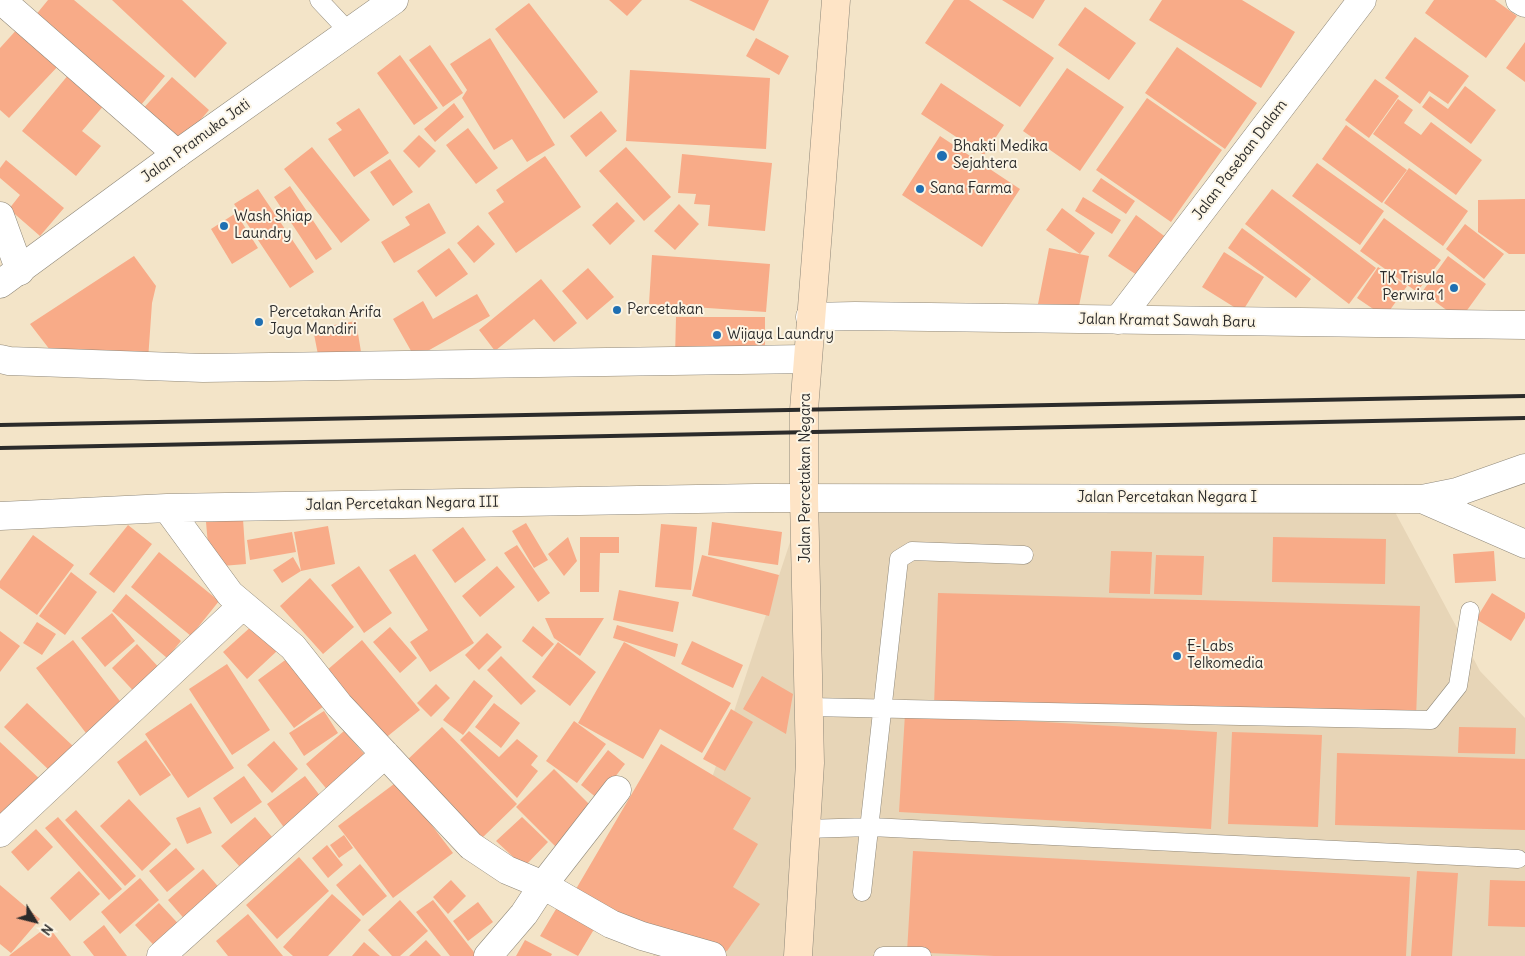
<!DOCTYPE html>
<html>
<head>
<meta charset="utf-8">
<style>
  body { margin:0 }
  #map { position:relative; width:1525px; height:956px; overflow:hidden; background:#f3e4c8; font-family:Delius,sans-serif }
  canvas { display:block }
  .north { position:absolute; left:10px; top:896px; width:50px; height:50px; -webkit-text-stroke:4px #fcf5e5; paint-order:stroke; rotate:126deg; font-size:14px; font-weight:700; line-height:20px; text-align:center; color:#2b2b2b }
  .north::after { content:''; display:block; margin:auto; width:18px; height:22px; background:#2b2b2b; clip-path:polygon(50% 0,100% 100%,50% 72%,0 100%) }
</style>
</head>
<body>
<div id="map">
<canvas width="1525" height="956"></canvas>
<div class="north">N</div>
</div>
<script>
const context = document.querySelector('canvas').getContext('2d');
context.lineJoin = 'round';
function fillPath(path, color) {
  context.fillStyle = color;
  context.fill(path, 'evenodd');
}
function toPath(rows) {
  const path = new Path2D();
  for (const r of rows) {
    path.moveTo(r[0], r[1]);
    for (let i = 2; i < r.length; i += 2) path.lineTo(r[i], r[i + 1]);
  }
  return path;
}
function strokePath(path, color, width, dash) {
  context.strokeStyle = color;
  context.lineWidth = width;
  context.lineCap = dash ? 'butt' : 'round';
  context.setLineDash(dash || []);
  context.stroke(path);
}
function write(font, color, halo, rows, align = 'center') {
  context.font = font + ' Delius,sans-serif';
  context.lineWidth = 4;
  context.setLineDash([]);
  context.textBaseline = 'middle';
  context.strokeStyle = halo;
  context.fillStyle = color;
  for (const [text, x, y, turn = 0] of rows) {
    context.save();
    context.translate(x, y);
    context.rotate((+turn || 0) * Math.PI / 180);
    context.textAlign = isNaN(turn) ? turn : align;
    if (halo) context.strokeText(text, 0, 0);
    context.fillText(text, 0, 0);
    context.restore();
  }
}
fillPath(toPath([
  [806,494,1395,512,1480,671,1525,718,1525,956,653,956]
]), '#e7d5b7');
fillPath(toPath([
  [48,0,74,0,165,76,136,111,30,22],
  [112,0,182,0,227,43,195,78],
  [609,0,642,0,627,16],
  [689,0,769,0,754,31],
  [954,0,969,0,1054,58,1020,107,925,43],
  [1002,0,1045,0,1033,19],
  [1162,0,1242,0,1295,32,1261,88,1149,20],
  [1434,0,1495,0,1517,16,1486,58,1425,13],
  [529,3,598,92,564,119,495,29],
  [1085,7,1136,43,1109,80,1058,45],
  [20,26,61,63,9,118,0,110,0,48],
  [1415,37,1469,76,1448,104,1429,91,1420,104,1385,78],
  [490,38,555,145,527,162,512,139,494,150,462,98,467,90,450,64],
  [756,38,789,56,779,75,746,56],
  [1525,42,1525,82,1506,68],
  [430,45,463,93,443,107,409,60],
  [1177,47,1257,103,1225,149,1145,93],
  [400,55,438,108,414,125,377,73],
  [1067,68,1124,107,1080,171,1023,131],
  [630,70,770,78,766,149,626,141],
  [69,74,105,104,82,131,101,146,76,176,22,131],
  [172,77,209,110,179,145,140,112],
  [1375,79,1399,96,1369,138,1345,120],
  [941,83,1004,125,984,155,921,114],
  [1465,86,1496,110,1471,144,1422,107,1430,96,1448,109],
  [1147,98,1222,150,1171,222,1096,170],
  [1398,99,1413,110,1404,123,1421,135,1431,122,1482,160,1456,195,1373,134],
  [454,103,464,117,435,142,424,129],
  [359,108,389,153,354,177,328,139,342,130,336,123],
  [601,111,617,131,586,157,570,136],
  [1346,125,1407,170,1382,203,1322,159],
  [468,128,498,168,476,184,446,145],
  [419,135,436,151,419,168,403,151],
  [940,136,1020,189,982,247,902,195],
  [312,147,370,220,341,243,284,169],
  [626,147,671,197,644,221,599,171],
  [682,154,772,163,765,231,708,226,710,205,694,204,696,194,678,193],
  [545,156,581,207,516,253,488,213,504,202,496,190],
  [390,159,413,192,393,206,370,172],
  [6,160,64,208,40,236,9,209,20,195,0,178,0,168],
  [1317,163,1384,211,1360,245,1292,196],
  [1409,168,1468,211,1443,246,1384,203],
  [1101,178,1135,201,1126,214,1092,191],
  [290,186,332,249,316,260,274,197],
  [258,189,314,272,290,288,234,204],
  [1272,189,1376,268,1349,304,1245,224],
  [1083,197,1121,220,1112,234,1075,211],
  [1525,199,1525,254,1509,254,1478,232,1478,200],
  [617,202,635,221,610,245,592,225],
  [429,203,446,233,394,263,381,242,410,225,405,217],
  [679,204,699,224,675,250,654,231],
  [1062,208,1095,233,1080,254,1046,230],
  [236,213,258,248,232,264,211,229],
  [1136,215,1167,238,1140,277,1108,256],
  [1384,218,1441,260,1417,292,1360,251],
  [1465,224,1504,254,1484,279,1446,249],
  [478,225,495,244,474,263,457,243],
  [1242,228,1311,279,1296,298,1228,248],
  [449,248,468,274,436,297,417,271],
  [1049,248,1089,256,1078,311,1038,304],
  [1224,252,1264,277,1242,312,1202,287],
  [652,255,770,264,766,312,649,304],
  [134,256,156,286,152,303,148,360,57,359,30,324],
  [1448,256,1486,284,1460,320,1422,292],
  [1378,267,1407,286,1385,317,1357,298],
  [588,268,614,297,587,320,562,291],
  [541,279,577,323,554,342,534,319,495,351,479,330],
  [477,294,490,316,415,358,393,319,423,301,433,319],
  [676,317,765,317,765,357,675,358],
  [356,321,362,358,320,365,313,329],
  [243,519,246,564,210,567,206,522],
  [712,522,782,532,778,565,708,555],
  [526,523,548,560,534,568,512,531],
  [661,524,697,527,691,590,655,587],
  [128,525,152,544,114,593,89,574],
  [328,526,335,564,301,571,282,583,273,570,293,557,301,571,294,532],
  [463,527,486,560,455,583,432,550],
  [292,532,296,552,250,560,247,540],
  [33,535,74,565,37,615,0,588,0,581],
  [568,537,577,561,564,576,548,554],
  [580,537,619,537,619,553,600,553,599,592,580,592],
  [1273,537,1386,539,1385,584,1272,582],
  [517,545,550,593,538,602,504,553],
  [1111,551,1152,552,1150,594,1109,593],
  [1494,551,1496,581,1455,583,1453,554],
  [159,552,219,601,191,636,131,587],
  [415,554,474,643,430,672,410,642,428,630,389,570],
  [702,555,779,575,769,616,692,596],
  [1156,555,1204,556,1202,595,1154,594],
  [359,566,392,613,364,633,331,585],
  [497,566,515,587,480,617,462,596],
  [71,572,97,592,65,635,39,616],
  [310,578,354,627,323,654,280,606],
  [619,590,679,602,673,632,613,620],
  [938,593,1420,606,1416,719,934,706],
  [1492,593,1525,613,1525,618,1511,641,1476,619],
  [126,594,181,641,167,658,112,611],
  [112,613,135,641,105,667,81,638],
  [545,618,604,618,580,656,554,638],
  [37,622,56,634,42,655,23,643],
  [254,624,277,651,247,679,223,652],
  [617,625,678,644,675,657,613,638],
  [533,626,554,644,542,657,522,641],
  [390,627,417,658,400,673,373,642],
  [0,631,20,646,0,672],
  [487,633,502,647,479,670,465,655],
  [73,640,126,709,89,737,36,668],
  [362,640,420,710,383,740,326,671],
  [692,641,743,665,733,688,681,664],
  [558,642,596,672,570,706,532,677],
  [624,642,731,703,702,753,660,729,643,759,578,723],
  [137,644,165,674,140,698,112,668],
  [501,656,536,691,521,705,487,670],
  [288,658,324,706,294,728,258,680],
  [227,664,270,730,232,755,189,689],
  [762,676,793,694,786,734,743,709],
  [474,680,493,696,463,735,443,720],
  [436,684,450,698,431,717,417,703],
  [27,703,73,746,50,771,4,727],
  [191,703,234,768,188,798,145,734],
  [494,703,520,723,501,748,475,727],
  [731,709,753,722,725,771,703,759],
  [324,711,338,733,304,756,289,733],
  [905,714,1217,732,1211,829,899,812],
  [574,721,606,744,577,783,546,761],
  [442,727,517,804,481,839,405,762],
  [1459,727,1516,728,1515,754,1458,753],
  [344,731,373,764,334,798,306,764],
  [469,731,499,757,517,739,538,756,531,765,538,771,517,798,460,740],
  [1232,732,1322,735,1318,827,1228,824],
  [146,740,171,775,140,796,117,762],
  [274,741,298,769,272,793,247,765],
  [0,742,42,781,0,827],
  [661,744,751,798,733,829,758,844,733,887,760,904,727,951,659,939,576,889],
  [608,750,625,764,598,799,581,785],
  [1337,753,1525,759,1525,830,1335,825],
  [554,769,598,813,560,851,516,807],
  [244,776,262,802,231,824,213,798],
  [305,776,327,805,288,833,267,804],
  [398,781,453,853,393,898,338,826],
  [129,799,171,844,142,871,100,826],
  [200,807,212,833,187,844,176,818],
  [76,810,136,876,125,886,65,820],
  [58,817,122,889,109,900,45,828],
  [255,817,273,838,240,867,221,846],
  [522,817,548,842,524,867,496,841],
  [36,829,53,847,28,871,11,852],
  [344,835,353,848,339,858,330,845],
  [327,845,343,865,328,878,312,858],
  [176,848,195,869,167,892,149,871],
  [913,851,1410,877,1406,956,995,956,907,952],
  [299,857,329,891,277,939,246,905],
  [360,864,387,896,363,916,336,885],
  [203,869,222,891,187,922,168,900],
  [79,871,100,894,70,921,50,898],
  [1417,871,1458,873,1452,956,1411,956],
  [140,878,159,900,120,934,101,912],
  [451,880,466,896,448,914,433,897],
  [1490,880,1525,881,1525,927,1488,926],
  [0,885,40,919,11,953,0,944],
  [332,894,361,920,328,956,293,956,283,947],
  [562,899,599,921,578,956,540,936],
  [400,900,428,931,400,956,392,956,368,930],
  [433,900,477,956,450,956,416,912],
  [478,902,493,922,468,941,453,921],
  [159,903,186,932,162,954,135,925],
  [248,914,283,956,228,956,216,941],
  [104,925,127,956,94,956,83,942],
  [48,926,71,956,9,956,11,954],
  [426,940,441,956,409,956],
  [525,940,552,954,551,956,516,956],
  [364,942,380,956,352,956]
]), '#f8ab88');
const service = toPath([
  [319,0,349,32],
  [809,707,1431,720,1458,686,1470,611],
  [806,829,871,827,1518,859],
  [862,892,899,559,912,551,1024,555],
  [883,956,922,956]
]);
const minor = toPath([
  [1,0,177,154],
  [1520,0,1525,3],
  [0,216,20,271],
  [1118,320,1362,0],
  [0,359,9,361,203,368,807,359],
  [1422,499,1525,544],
  [167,508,230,594,293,647,339,705,471,846,507,870,543,885,617,790],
  [0,516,167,508,756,498,1422,499,1457,492,1525,468],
  [0,833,242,606],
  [161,956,385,754],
  [488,956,524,914,543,885,611,924,642,936,712,956]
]);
const tertiary = toPath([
  [0,284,177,154,394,0],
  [810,317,855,316,1525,325]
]);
const secondary = toPath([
  [798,956,810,763,804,498,804,410,836,0]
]);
strokePath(service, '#8f887a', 19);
strokePath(minor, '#8f887a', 29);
strokePath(tertiary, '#8f887a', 29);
strokePath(secondary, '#8f887a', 29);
strokePath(service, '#fff', 18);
strokePath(minor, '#fff', 28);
strokePath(tertiary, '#fff', 28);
strokePath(secondary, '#fee4c6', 28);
strokePath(toPath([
  [0,425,1525,396],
  [0,448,1525,418]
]), '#2b2b2b', 4);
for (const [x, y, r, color] of [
  [942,156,6,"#1f6fb2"],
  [920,189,5,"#1f6fb2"],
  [224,226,5,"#1f6fb2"],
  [1454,288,5,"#1f6fb2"],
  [617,310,5,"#1f6fb2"],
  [259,322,5,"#1f6fb2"],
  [717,335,5,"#1f6fb2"],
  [1177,656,5,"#1f6fb2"]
]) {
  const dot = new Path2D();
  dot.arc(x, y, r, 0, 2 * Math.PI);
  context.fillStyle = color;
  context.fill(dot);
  strokePath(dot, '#fcf5e5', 2);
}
write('15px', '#2b2b2b', '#fcf5e5', [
  ["Jalan Pramuka Jati",196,141,-36],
  ["Jalan Paseban Dalam",1240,160,-53],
  ["Jalan Kramat Sawah Baru",1167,321,1],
  ["Jalan Percetakan Negara",806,478,-90],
  ["Jalan Percetakan Negara I",1167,498],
  ["Jalan Percetakan Negara III",402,504,-1]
]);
write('15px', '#2b2b2b', '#fcf5e5', [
  ["Bhakti Medika",953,147],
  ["Sejahtera",953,164],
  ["Sana Farma",930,189],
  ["Wash Shiap",234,217],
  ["Laundry",234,234],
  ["TK Trisula",1444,279,"right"],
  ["Perwira 1",1444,296,"right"],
  ["Percetakan",627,310],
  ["Percetakan Arifa",269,313],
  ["Jaya Mandiri",269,330],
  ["Wijaya Laundry",727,335],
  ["E-Labs",1187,647],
  ["Telkomedia",1187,664]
], 'left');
</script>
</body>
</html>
